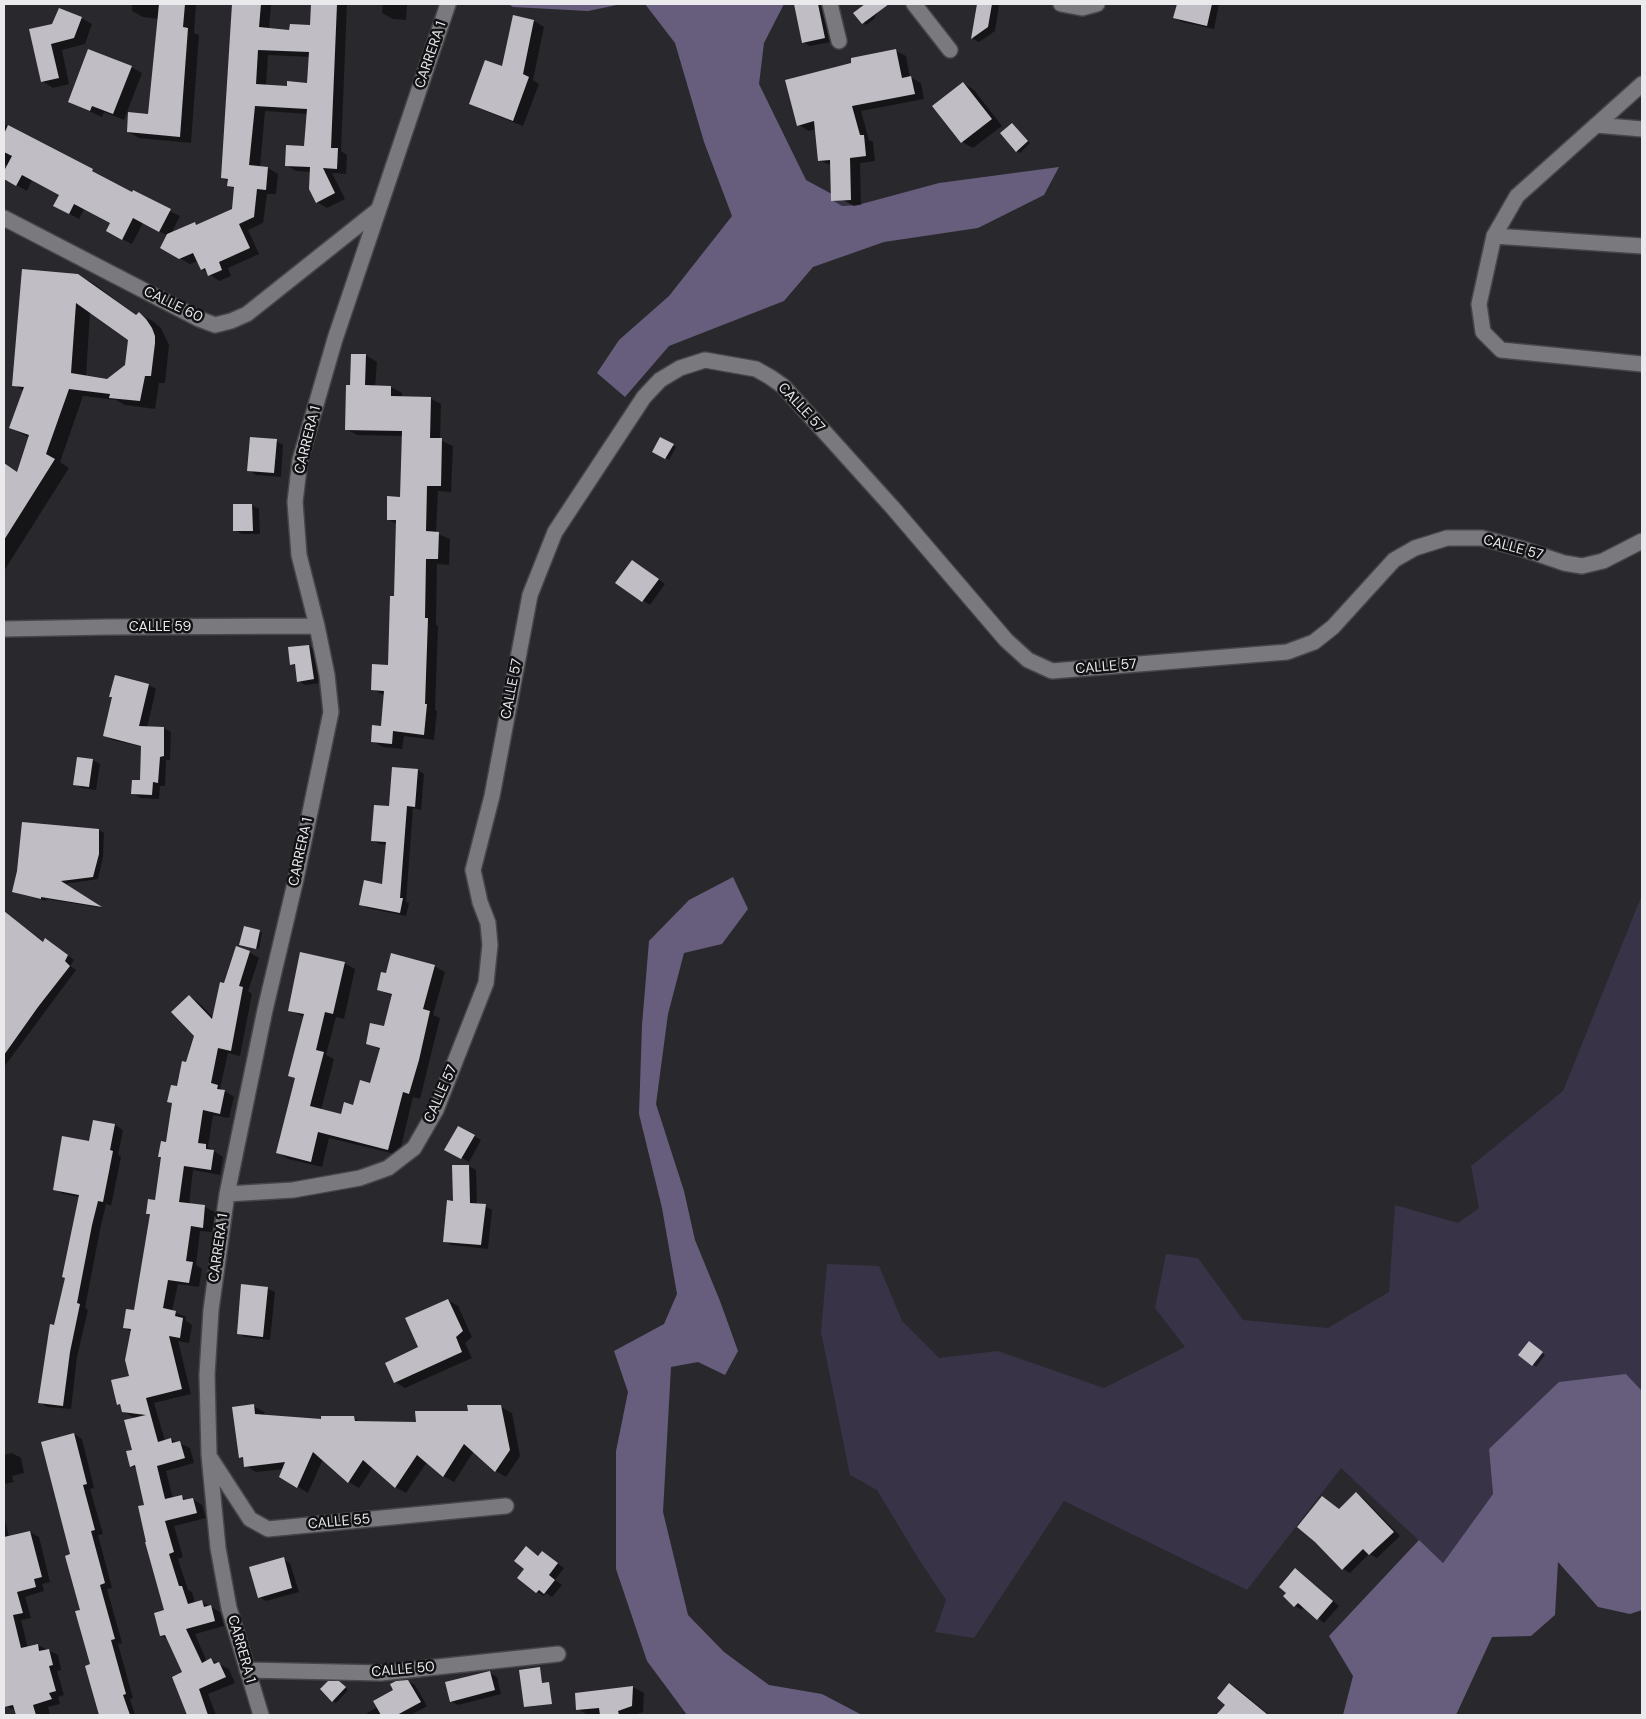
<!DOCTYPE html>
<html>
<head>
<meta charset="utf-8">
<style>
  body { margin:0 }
  #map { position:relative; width:1646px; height:1719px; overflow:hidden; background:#29282d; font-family:"DM Sans",sans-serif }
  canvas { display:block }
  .frame { position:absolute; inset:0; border:5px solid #eaeaed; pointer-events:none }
</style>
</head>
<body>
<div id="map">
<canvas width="1646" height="1719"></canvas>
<div class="frame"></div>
</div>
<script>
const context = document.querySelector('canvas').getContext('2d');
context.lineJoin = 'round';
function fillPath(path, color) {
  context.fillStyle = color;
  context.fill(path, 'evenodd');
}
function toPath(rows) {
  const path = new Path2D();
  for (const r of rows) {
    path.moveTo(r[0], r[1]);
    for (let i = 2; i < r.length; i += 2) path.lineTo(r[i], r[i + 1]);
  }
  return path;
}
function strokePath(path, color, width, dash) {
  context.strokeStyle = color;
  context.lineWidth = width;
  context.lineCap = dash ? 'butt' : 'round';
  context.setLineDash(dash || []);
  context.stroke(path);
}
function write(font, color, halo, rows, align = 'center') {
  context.font = font + ' "DM Sans",sans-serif';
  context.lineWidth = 5;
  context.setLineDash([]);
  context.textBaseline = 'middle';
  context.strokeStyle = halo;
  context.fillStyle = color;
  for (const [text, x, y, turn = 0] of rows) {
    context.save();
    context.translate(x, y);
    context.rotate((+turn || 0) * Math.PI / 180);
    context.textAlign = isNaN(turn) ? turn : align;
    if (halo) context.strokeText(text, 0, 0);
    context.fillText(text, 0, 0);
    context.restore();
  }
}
fillPath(toPath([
  [1642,895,1642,1391,1626,1374,1489,1449,1493,1494,1443,1563,1341,1468,1247,1590,1064,1501,974,1638,935,1632,946,1600,918,1558,877,1490,850,1475,821,1332,827,1264,879,1266,902,1321,939,1358,998,1351,1104,1388,1185,1347,1155,1308,1166,1254,1198,1258,1243,1320,1328,1328,1389,1292,1395,1205,1458,1223,1479,1208,1471,1166,1563,1091]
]), '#393347');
fillPath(toPath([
  [508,4,622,4,588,11,513,7],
  [645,4,784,4,764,43,759,84,806,180,854,206,939,183,1059,167,1044,195,978,228,884,242,813,267,784,301,669,346,625,397,597,373,619,340,669,296,732,216,704,142,675,43],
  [733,877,748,909,722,944,684,953,668,1014,656,1104,684,1191,695,1240,720,1301,738,1351,725,1375,698,1362,671,1367,663,1512,688,1615,724,1652,769,1685,822,1694,862,1715,687,1715,647,1661,616,1569,616,1451,628,1392,614,1351,664,1324,677,1294,662,1208,639,1114,642,1025,649,941,689,900],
  [1626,1374,1642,1391,1642,1610,1630,1614,1598,1607,1558,1562,1555,1615,1531,1636,1492,1637,1456,1715,1343,1715,1353,1676,1329,1636,1419,1540,1443,1563,1493,1494,1489,1449,1559,1382]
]), '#665e7c');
fillPath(toPath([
  [132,4,196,4,194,33,199,35,191,143,139,138,128,132,149,115,159,19,143,17,132,11],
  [233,4,271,4,269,30,290,31,311,27,312,4,347,4,341,151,347,155,346,174,332,173,345,199,327,208,317,202,311,172,296,171,286,165,306,147,308,114,265,111,260,167,268,168,278,174,276,194,267,194,263,223,248,230,259,254,228,268,231,276,219,281,202,269,198,261,190,264,162,248,168,236,143,223,132,244,118,237,112,223,84,209,79,219,64,211,60,195,32,180,27,191,4,178,4,174,8,166,4,164,4,124,92,171,102,176,101,178,180,216,171,234,195,224,198,226,233,210,235,189,228,185,229,181,222,178],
  [268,55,310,57,308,84,288,88,266,86],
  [383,4,407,4,406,20,393,19,382,13],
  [805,4,821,4,824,5,831,42,810,46,803,42,796,6],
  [867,4,882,4,874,19,866,25,855,13],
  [979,4,996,4,999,6,995,31,979,42,973,39],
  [1178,4,1193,6,1193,4,1219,4,1214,29,1182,22,1175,18],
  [514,16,534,21,544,27,533,80,539,84,523,126,480,109,470,103,503,68],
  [81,18,92,24,85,44,62,50,69,84,53,88,42,81,31,30],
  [896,51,906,56,910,77,921,83,924,99,861,111,869,140,873,142,875,161,860,163,861,205,842,206,832,200,832,166,819,160,816,129,809,131,799,125],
  [131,67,142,73,124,120,104,112,102,117,69,102],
  [963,83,974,90,1002,126,973,148,962,142,934,106],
  [1012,124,1030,143,1020,153,1016,151],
  [78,275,93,283,137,316,140,314,154,322,161,328,169,345,165,383,159,383,155,409,125,405,116,400,83,396,60,462,69,468,4,571,4,464,18,473,30,438,11,428,24,391,14,385],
  [90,311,129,339,127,366,107,381,86,377],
  [366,355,377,362,375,387,391,387,402,393,402,397,430,398,441,404,440,440,453,446,451,492,438,491,436,533,450,539,449,565,437,564,436,624,438,626,435,710,437,711,434,740,404,736,402,749,383,747,372,741,382,728,385,696,373,689,389,666,395,597,398,525,388,519,401,498,403,436,357,435,346,429,351,386],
  [661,438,676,447,669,460,654,451],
  [276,441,283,445,281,477,256,475,249,470],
  [234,505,252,505,259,509,260,534,242,534,234,530],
  [639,565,665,584,650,605,617,583],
  [309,646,316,650,320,683,305,685,298,681,297,667,291,664,289,648],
  [116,677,149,685,156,689,147,728,164,728,171,732,170,760,166,760,165,786,160,786,159,799,140,798,133,793,141,781,143,747,112,740,105,736,113,698],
  [93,760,100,764,96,790,82,788,75,784],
  [393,768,418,770,424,774,421,810,413,808,406,902,409,903,406,916,367,908,361,904,384,885,387,845,379,844,372,840,390,808],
  [99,830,104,833,103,857,98,879,64,884,102,908,46,899,46,901,19,894,14,891],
  [5,913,44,942,46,940,52,943,74,960,70,966,76,970,4,1067],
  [259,931,262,933,259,949,241,944],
  [249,952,259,958,248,991,252,994,240,1056,228,1053,220,1088,234,1097,229,1118,213,1115,208,1147,223,1157,220,1175,193,1170,189,1205,205,1207,215,1212,212,1232,200,1231,196,1265,202,1269,199,1287,178,1284,172,1311,186,1317,185,1320,192,1325,189,1343,178,1341,191,1394,154,1403,165,1441,170,1439,190,1448,194,1463,166,1471,173,1499,182,1497,188,1500,193,1499,202,1505,206,1518,174,1526,183,1557,178,1559,188,1590,192,1592,195,1603,202,1602,220,1612,224,1626,195,1634,207,1662,211,1660,229,1669,235,1683,208,1694,216,1715,188,1715,183,1701,183,1673,169,1640,162,1636,166,1611,137,1469,131,1466,136,1419,123,1411,122,1406,119,1404,130,1377,132,1332,124,1327,135,1312,151,1215,148,1213,157,1202,162,1158,159,1156,167,1143,173,1104,169,1101,178,1088,195,1036,189,996,198,1002,214,1018,225,984],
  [344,963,355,969,344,1019,336,1017,326,1055,334,1059,321,1110,342,1115,354,1106,371,1085,381,1050,367,1043,385,1028,393,996,378,990,434,966,445,972,433,1015,440,1018,420,1099,413,1097,399,1155,329,1138,322,1167,288,1159,278,1153,296,1079,289,1075,304,1017,289,1010],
  [94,1121,115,1125,123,1130,118,1155,121,1157,111,1206,106,1204,100,1230,85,1308,88,1310,77,1357,71,1409,47,1407,39,1402,66,1278,79,1197,63,1194,55,1189,90,1143],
  [458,1127,481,1140,469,1162,446,1149],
  [469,1166,476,1170,477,1205,485,1206,492,1210,488,1249,451,1245,444,1241,455,1202],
  [267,1288,275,1292,270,1340,245,1337,238,1333],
  [448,1300,458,1306,472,1337,465,1343,472,1358,405,1388,395,1382,420,1348],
  [1532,1344,1545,1355,1536,1367,1520,1354],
  [254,1406,264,1412,265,1416,322,1420,354,1418,362,1423,417,1423,501,1407,512,1413,520,1456,506,1477,496,1471,474,1451,454,1482,443,1476,427,1462,406,1493,395,1487,373,1467,359,1488,349,1482,323,1459,308,1493,281,1476,284,1469,256,1472,246,1466,245,1460,240,1457],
  [74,1434,82,1439,94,1488,90,1489,103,1534,98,1535,112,1588,107,1589,122,1643,118,1644,133,1698,130,1699,135,1715,101,1715,87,1667,91,1665,72,1555],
  [12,1453,21,1458,24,1473,12,1476,14,1482,4,1484,4,1455],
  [1356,1494,1363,1498,1400,1536,1377,1558,1369,1554,1350,1573,1343,1569,1340,1510],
  [4,1516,9,1537,30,1532,39,1537,50,1582,42,1584,44,1591,25,1597,31,1618,21,1620,28,1648,38,1645,58,1655,61,1670,57,1671,64,1695,58,1697,60,1704,48,1707,50,1715,17,1715,16,1711,7,1706,4,1693],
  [526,1547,539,1556,549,1557,564,1568,555,1580,562,1585,552,1597,546,1593,544,1596,537,1592,526,1569],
  [283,1559,290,1563,299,1592,266,1601,259,1597],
  [1296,1570,1302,1574,1339,1606,1324,1623,1304,1607,1302,1610,1295,1606,1284,1596,1288,1592],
  [490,1673,497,1677,501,1694,458,1705,451,1701],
  [408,1681,415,1685,427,1706,411,1715,368,1715,367,1713,378,1707],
  [1230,1684,1237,1688,1269,1715,1218,1715,1227,1705],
  [342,1685,348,1690,336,1703,333,1701],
  [633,1687,644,1693,643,1712,634,1715,588,1715,578,1709,576,1694]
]), '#0007');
fillPath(toPath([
  [159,4,185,4,183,27,188,28,180,137,127,132,128,112,148,114],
  [232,4,261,4,259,27,289,30,290,24,310,25,311,4,337,4,331,148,338,148,337,169,323,168,335,193,316,203,309,189,310,167,285,166,286,145,304,146,307,109,255,106,249,165,268,167,266,190,257,189,254,217,239,224,250,248,219,262,222,270,208,276,205,268,201,270,193,253,179,259,160,248,167,234,195,222,196,225,232,209,234,187,227,186,228,179,221,178],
  [258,50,309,52,307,83,287,81,287,86,256,84],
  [794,4,818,4,825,38,802,43],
  [865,4,889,4,862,24,853,13],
  [977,4,992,4,988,27,971,39],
  [1177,4,1212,4,1207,26,1173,18],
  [59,8,82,17,74,38,51,44,59,78,41,82,29,29,52,24],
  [513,15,534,20,523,74,529,77,513,121,469,104,485,60,502,66],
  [88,49,132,66,113,114,92,106,90,111,68,102],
  [896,49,902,78,911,76,915,94,852,106,860,135,864,135,866,156,850,158,851,200,831,201,830,160,818,161,814,121,797,126,785,80,851,63,851,58],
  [963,82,992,119,961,143,932,106],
  [1012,123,1028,141,1016,152,1000,133],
  [8,125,93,169,92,171,132,192,133,190,171,209,159,232,133,218,122,240,106,231,110,223,74,204,69,214,53,206,59,195,22,175,16,186,4,179,4,171,12,156,4,152,4,134],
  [22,269,78,274,136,315,139,312,146,319,152,328,155,336,155,343,151,376,145,376,140,401,109,398,110,394,69,389,46,454,55,459,4,540,4,463,17,472,29,435,9,428,24,387,12,386],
  [76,303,128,340,125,365,107,379,71,373],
  [351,354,366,354,365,385,391,386,391,396,431,397,430,438,442,438,441,486,427,486,426,531,439,532,438,559,426,559,425,618,428,618,425,704,427,704,424,735,393,731,392,744,371,742,372,725,381,726,384,691,371,690,372,664,388,665,390,596,394,596,396,520,387,520,387,496,400,497,402,431,345,430,346,385,350,385],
  [250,437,277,439,274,473,247,471],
  [660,437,674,444,665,459,652,452],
  [233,504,252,504,253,531,233,531],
  [632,560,659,579,642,602,615,583],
  [309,645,314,679,297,682,295,664,290,665,288,647],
  [115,675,149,684,139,726,164,727,164,756,160,757,158,783,153,782,152,795,131,794,132,780,140,780,141,746,103,736,112,697,109,697],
  [77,757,93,759,89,787,73,785],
  [392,767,418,769,415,807,407,806,400,898,403,898,400,913,359,905,364,880,382,884,386,842,371,841,374,805,389,806],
  [22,822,99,829,99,854,93,877,61,881,102,907,41,897,41,899,12,892,17,871],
  [4,911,43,942,45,938,68,955,65,961,70,966,38,1007,4,1055],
  [244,926,260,930,256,949,239,945],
  [236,946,250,951,239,986,243,987,231,1051,218,1048,211,1083,218,1085,217,1089,225,1090,220,1114,203,1110,198,1143,206,1144,206,1149,214,1150,211,1170,184,1166,179,1202,205,1205,203,1228,191,1226,186,1261,193,1262,189,1283,168,1280,163,1308,176,1311,175,1316,183,1318,180,1338,169,1336,182,1389,146,1398,158,1442,171,1438,172,1443,180,1441,185,1458,157,1466,165,1499,182,1495,183,1500,193,1498,197,1513,165,1521,174,1552,169,1554,179,1586,182,1586,188,1604,202,1600,204,1607,211,1605,215,1621,186,1629,202,1663,211,1658,214,1664,219,1662,226,1677,199,1689,208,1715,187,1715,172,1677,182,1672,165,1635,160,1636,154,1613,164,1610,145,1542,146,1542,138,1506,144,1505,135,1465,130,1467,126,1451,132,1450,124,1420,146,1415,122,1412,120,1404,117,1405,111,1380,129,1376,125,1360,131,1329,123,1328,126,1309,134,1310,150,1214,146,1214,148,1199,155,1200,161,1157,158,1157,161,1141,166,1142,172,1103,167,1102,171,1085,177,1086,182,1061,186,1062,194,1036,171,1012,189,995,212,1019,220,982,224,983],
  [300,952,345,962,333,1014,325,1012,316,1050,324,1052,310,1106,341,1114,344,1102,353,1105,360,1080,370,1083,380,1048,366,1044,370,1023,384,1026,392,994,377,990,381,972,386,973,391,953,435,965,423,1009,430,1011,419,1060,409,1094,403,1092,388,1150,318,1132,311,1162,276,1153,295,1078,288,1076,304,1014,288,1011],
  [93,1120,115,1124,110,1150,113,1151,103,1202,98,1201,92,1225,77,1303,80,1304,70,1352,63,1406,38,1403,50,1324,54,1325,65,1278,62,1277,79,1195,53,1190,62,1136,89,1141],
  [458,1126,475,1135,461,1159,444,1150],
  [452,1165,469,1165,470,1203,486,1204,481,1245,443,1242,447,1200,453,1201],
  [241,1284,268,1287,263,1337,237,1334],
  [448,1299,463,1331,456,1337,462,1352,394,1383,385,1363,418,1347,405,1318],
  [1529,1341,1543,1352,1532,1366,1518,1355],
  [254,1404,255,1414,321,1419,321,1416,354,1416,355,1421,416,1422,415,1411,468,1411,467,1405,501,1405,510,1450,495,1472,464,1444,443,1477,417,1455,395,1488,363,1460,348,1483,313,1452,297,1488,279,1477,285,1462,244,1467,243,1457,239,1458,232,1407],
  [74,1433,87,1484,83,1485,95,1530,91,1531,105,1583,100,1585,115,1639,111,1640,126,1694,123,1695,130,1715,99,1715,85,1666,90,1664,75,1611,80,1610,65,1556,70,1554,41,1442],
  [1356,1492,1394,1532,1369,1555,1363,1549,1342,1570,1315,1542,1297,1527,1322,1496,1339,1509],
  [30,1531,42,1577,34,1579,36,1587,17,1592,23,1613,13,1615,21,1648,38,1644,39,1651,49,1649,53,1665,49,1666,56,1691,49,1693,52,1699,33,1705,36,1715,16,1715,13,1705,4,1707,4,1537],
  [526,1546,538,1556,542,1551,558,1563,549,1575,555,1580,544,1594,539,1590,536,1593,517,1578,524,1569,514,1561],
  [284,1557,292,1588,258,1598,249,1567],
  [1295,1568,1333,1601,1317,1620,1298,1603,1294,1607,1283,1596,1286,1593,1279,1587],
  [540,1667,542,1683,549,1682,552,1704,524,1707,519,1670],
  [490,1671,495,1690,450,1702,445,1682],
  [408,1680,421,1702,397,1715,381,1715,373,1701,393,1690,390,1684,396,1681],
  [328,1681,339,1681,346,1687,332,1702,320,1689],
  [1229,1683,1268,1715,1216,1715,1225,1705,1217,1698],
  [633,1686,632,1706,618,1711,619,1715,600,1715,599,1708,576,1710,575,1693]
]), '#c0bec4');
const street = toPath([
  [830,4,839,41],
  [914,4,950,50],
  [1061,4,1082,8,1097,4],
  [1642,84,1517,196,1494,236,1479,304,1483,332,1501,350,1642,364],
  [1596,125,1642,129],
  [4,218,199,319,215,325,231,321,247,314,379,209],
  [1494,236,1642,246],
  [4,629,107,627,317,626],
  [227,1194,293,1190,360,1178,388,1168,414,1148,436,1110,486,983,490,945,488,923,480,902,473,870,492,796,530,595,555,532,644,397,660,380,680,368,705,360,756,369,770,377,783,386,893,508,1006,640,1028,660,1052,671,1287,652,1314,642,1333,627,1394,560,1415,548,1447,538,1482,538,1523,549,1564,563,1582,566,1603,561,1642,541],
  [211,1459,250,1519,268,1529,506,1506],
  [247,1670,381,1673,558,1654],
  [261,1715,229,1608,218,1548,209,1455,207,1375,211,1310,227,1194,265,1010,296,879,331,712,327,675,317,626,299,555,295,502,300,460,335,339,448,4]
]);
strokePath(street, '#464549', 18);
strokePath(street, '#7a797e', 15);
write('14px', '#eaeaed', '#121113', [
  ["CARRERA 1",431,55,-71],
  ["CALLE 60",173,305,26],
  ["CALLE 57",801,408,47],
  ["CARRERA 1",308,440,-76],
  ["CALLE 57",1513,548,15],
  ["CALLE 59",160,627],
  ["CALLE 57",1106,667,-5],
  ["CALLE 57",512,689,-79],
  ["CARRERA 1",301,852,-78],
  ["CALLE 57",441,1094,-66],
  ["CARRERA 1",219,1248,-82],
  ["CALLE 55",339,1522,-5],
  ["CARRERA 1",241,1649,74],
  ["CALLE 50",403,1670,-5]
]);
</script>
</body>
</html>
